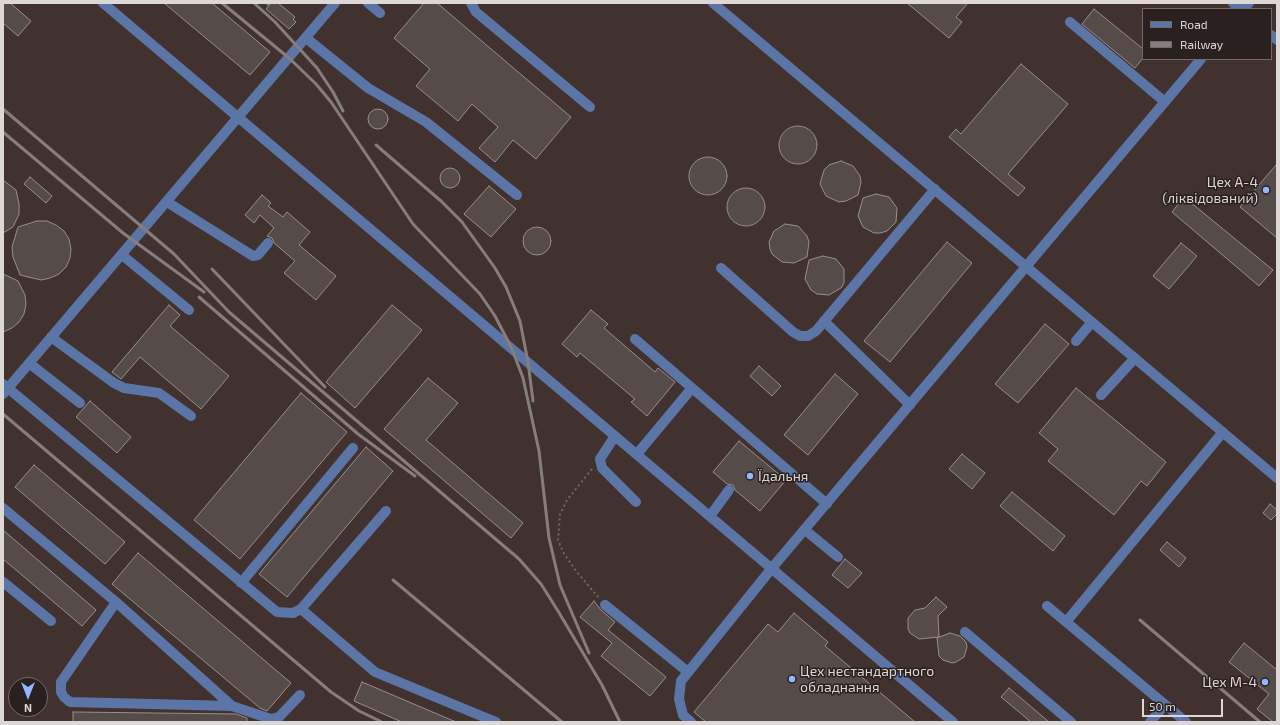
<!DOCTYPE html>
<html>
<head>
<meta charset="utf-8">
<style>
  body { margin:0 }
  #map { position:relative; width:1280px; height:725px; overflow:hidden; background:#332a29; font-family:"Exo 2",sans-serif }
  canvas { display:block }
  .frame { position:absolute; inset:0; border:4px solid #ddd7d6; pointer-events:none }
  .legend { position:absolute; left:1142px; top:8px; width:130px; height:52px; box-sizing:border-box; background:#29201f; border:1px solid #716968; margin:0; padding:5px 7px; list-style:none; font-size:12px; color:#ddd7d6 }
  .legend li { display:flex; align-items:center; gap:8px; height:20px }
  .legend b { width:20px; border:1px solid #716968 }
  .north { position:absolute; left:8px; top:677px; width:40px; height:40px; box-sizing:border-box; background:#29201f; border:1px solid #716968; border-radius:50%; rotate:180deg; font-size:11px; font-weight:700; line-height:16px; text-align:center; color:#ddd7d6 }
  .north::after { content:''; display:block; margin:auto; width:14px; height:18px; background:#92b7fd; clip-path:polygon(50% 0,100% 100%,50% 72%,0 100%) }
  .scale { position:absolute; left:1142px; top:699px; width:81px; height:18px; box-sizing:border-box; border:2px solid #ddd7d6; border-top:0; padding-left:5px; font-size:12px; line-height:14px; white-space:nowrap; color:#ddd7d6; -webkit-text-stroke:3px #29201f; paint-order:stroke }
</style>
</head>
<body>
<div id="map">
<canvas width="1280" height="725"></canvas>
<div class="frame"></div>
<ul class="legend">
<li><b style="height:5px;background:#5b75a6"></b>Road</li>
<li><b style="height:5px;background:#857e7d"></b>Railway</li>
</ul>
<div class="north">N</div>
<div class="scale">50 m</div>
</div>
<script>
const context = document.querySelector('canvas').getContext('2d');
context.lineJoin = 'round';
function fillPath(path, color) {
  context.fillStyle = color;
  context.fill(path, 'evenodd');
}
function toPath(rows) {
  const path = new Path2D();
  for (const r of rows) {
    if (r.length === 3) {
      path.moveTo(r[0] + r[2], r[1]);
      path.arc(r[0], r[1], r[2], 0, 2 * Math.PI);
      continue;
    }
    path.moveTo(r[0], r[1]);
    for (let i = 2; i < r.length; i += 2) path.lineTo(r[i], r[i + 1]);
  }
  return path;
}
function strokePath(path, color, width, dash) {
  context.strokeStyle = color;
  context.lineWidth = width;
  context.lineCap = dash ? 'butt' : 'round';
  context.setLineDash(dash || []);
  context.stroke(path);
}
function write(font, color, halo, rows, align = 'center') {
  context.font = font + ' "Exo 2",sans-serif';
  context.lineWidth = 3;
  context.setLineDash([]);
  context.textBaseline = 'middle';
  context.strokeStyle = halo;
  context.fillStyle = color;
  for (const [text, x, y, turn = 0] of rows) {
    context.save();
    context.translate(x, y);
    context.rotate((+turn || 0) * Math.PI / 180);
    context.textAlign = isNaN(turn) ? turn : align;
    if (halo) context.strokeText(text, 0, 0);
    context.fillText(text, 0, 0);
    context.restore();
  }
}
fillPath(toPath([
  [3,3,1277,3,1277,722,3,722],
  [1143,9,1271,9,1271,59,1143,59],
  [16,685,40,685,40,709,16,709]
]), '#42322f');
const building = toPath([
  [3,3,10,3,31,21,18,36,3,23,3,3],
  [164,3,212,3,270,52,250,75,164,3],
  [271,3,278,3,295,17,293,19,296,22,289,29,266,9,271,3],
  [424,3,437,3,571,117,536,159,513,140,495,162,479,148,498,127,472,104,458,121,416,86,430,69,394,38,424,3],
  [907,3,968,3,956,17,962,22,949,38,907,3],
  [1094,9,1143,49,1143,58,1135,68,1082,24,1094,9],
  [1021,64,1068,104,1008,174,1025,188,1018,196,949,137,956,129,961,134,1021,64],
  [378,119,10],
  [798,145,19],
  [708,176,19],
  [841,161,853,166,860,176,861,182,858,195,846,201,839,202,826,196,820,184,824,170,829,165,841,161],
  [1277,164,1277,238,1240,207,1277,164],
  [450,178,10],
  [30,177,52,196,46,203,24,184,30,177],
  [3,180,16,190,19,204,19,214,13,227,3,233,3,180],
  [489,186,516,209,491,237,464,214,489,186],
  [746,207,19],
  [876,194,889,197,897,208,896,222,887,231,880,233,874,233,863,227,858,216,863,198,876,194],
  [262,195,271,203,268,206,283,217,287,212,310,232,299,245,336,276,316,300,284,273,295,261,274,243,272,238,267,236,274,228,260,215,254,223,245,215,262,195],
  [1184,197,1273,270,1259,286,1172,212,1184,197],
  [37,221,47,221,56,225,64,231,69,239,71,249,70,258,66,267,59,274,50,278,41,280,20,275,13,257,12,247,18,227,37,221],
  [785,224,798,226,807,236,809,242,807,257,794,263,782,262,772,254,770,249,769,242,774,231,785,224],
  [537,241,14],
  [947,242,972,263,890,362,864,341,947,242],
  [1181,243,1197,256,1169,289,1153,276,1181,243],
  [823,256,836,259,844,269,844,283,841,288,829,295,817,294,811,290,805,279,809,260,823,256],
  [3,274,18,281,25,295,26,304,24,314,19,322,12,328,3,332,3,274],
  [169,305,180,315,170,326,229,376,201,409,140,357,121,379,112,372,169,305],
  [392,305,422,330,355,408,326,382,392,305],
  [591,310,608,324,604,328,655,372,658,368,675,382,647,416,631,402,635,399,580,353,577,357,562,344,591,310],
  [1045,324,1069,344,1018,403,995,384,1045,324],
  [759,366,781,386,772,396,750,376,759,366],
  [835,374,858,394,808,455,784,435,835,374],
  [428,378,458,403,426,440,523,523,511,538,384,429,428,378],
  [1076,388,1166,462,1147,486,1141,481,1114,515,1048,461,1058,449,1039,433,1076,388],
  [301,393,347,432,240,559,194,520,301,393],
  [90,401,131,437,117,453,76,417,90,401],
  [739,441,786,480,760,511,735,490,733,485,727,484,713,472,739,441],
  [366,447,393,471,287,597,259,574,366,447],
  [962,454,985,473,972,489,949,469,962,454],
  [34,465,125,542,105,564,15,487,34,465],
  [1012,492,1065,536,1053,551,1000,506,1012,492],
  [1270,504,1277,510,1277,514,1271,520,1263,513,1270,504],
  [3,530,96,610,82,626,3,559,3,530],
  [1167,542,1186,558,1179,567,1160,550,1167,542],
  [138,553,291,683,267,711,260,708,112,584,138,553],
  [845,559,862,573,848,588,832,575,845,559],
  [936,597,947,607,938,616,939,637,919,639,910,633,908,629,908,618,915,610,925,608,936,597],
  [594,601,601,610,615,622,608,630,666,677,650,696,601,656,612,643,580,617,594,601],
  [794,613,828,642,825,646,915,722,706,722,694,712,768,624,778,632,794,613],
  [950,633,960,636,966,642,967,647,964,657,956,662,952,663,943,660,939,656,937,638,950,633],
  [1244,643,1277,670,1277,722,1273,722,1257,709,1269,694,1229,662,1244,643],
  [362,682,456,722,402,722,354,701,362,682],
  [1009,688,1049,722,1031,722,1001,697,1009,688],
  [73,712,236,714,247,718,247,722,73,722,73,712]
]);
fillPath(building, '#554b49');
strokePath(building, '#998e8c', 1);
strokePath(toPath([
  [592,469,567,500,560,514,558,540,563,552,576,571,599,598]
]), '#6f6867', 2, [2, 3]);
strokePath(toPath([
  [103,3,953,722],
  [368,3,380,13],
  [471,3,476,12,590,107],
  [713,3,1277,478],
  [1233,3,1240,9],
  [1244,9,1249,3],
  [1070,22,1165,102],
  [1271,35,1277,40],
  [306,38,368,88,426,122,517,195],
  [167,202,253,256,258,255,268,243],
  [122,255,189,310],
  [721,268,793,332,800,336,808,336,816,331,935,189],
  [824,321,910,405],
  [51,337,114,383,124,388,159,393,191,416],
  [635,339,827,504],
  [1076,341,1092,322],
  [29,363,80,403],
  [3,384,277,612,293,613,301,609,386,511],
  [3,394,335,3],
  [1101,395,1135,358],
  [615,436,600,459,602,468,636,502],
  [637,454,692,388],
  [3,508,116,602,232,706,271,719,279,717,300,695],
  [710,516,729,490],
  [805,530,838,557],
  [3,582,51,621],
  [241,583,353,448],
  [116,602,61,682,61,692,64,697,70,702,232,706],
  [605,605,688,672],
  [1047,606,1186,722],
  [301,609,375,672,496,722],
  [1066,622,1223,432],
  [965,632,1071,722],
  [691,722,683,715,679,699,681,681,772,568,1201,59],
  [1150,722,1165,705]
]), '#5b75a6', 10);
strokePath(toPath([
  [222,3,289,58,316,84,331,102,413,224,480,294,495,316,512,349,523,378,539,451,549,538,560,585,589,653],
  [254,3,275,22,317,68,333,92,343,111],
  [267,3,268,4],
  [3,109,174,254,229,312,519,559,541,584,558,611,602,685,620,722],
  [3,132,123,233,204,292],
  [376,145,441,201,462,222,495,268,506,287,520,321,528,362,533,401],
  [212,269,325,387],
  [199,297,358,434,415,476],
  [3,414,331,692,359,711,382,722],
  [393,580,562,722],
  [1140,620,1260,722]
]), '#857e7d', 3);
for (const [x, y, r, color] of [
  [1266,190,4,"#92b7fd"],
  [750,476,4,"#92b7fd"],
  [792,679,4,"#92b7fd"],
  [1265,682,4,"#92b7fd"]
]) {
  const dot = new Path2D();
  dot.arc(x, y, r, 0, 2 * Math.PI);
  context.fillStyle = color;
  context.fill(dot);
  strokePath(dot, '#29201f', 1.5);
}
write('14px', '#ddd7d6', '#29201f', [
  ["Цех А-4",1258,182],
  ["(ліквідований)",1258,198],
  ["Їдальня",758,476,"left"],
  ["Цех нестандартного",800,671,"left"],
  ["обладнання",800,687,"left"],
  ["Цех М-4",1257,682]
], 'right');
</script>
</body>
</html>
